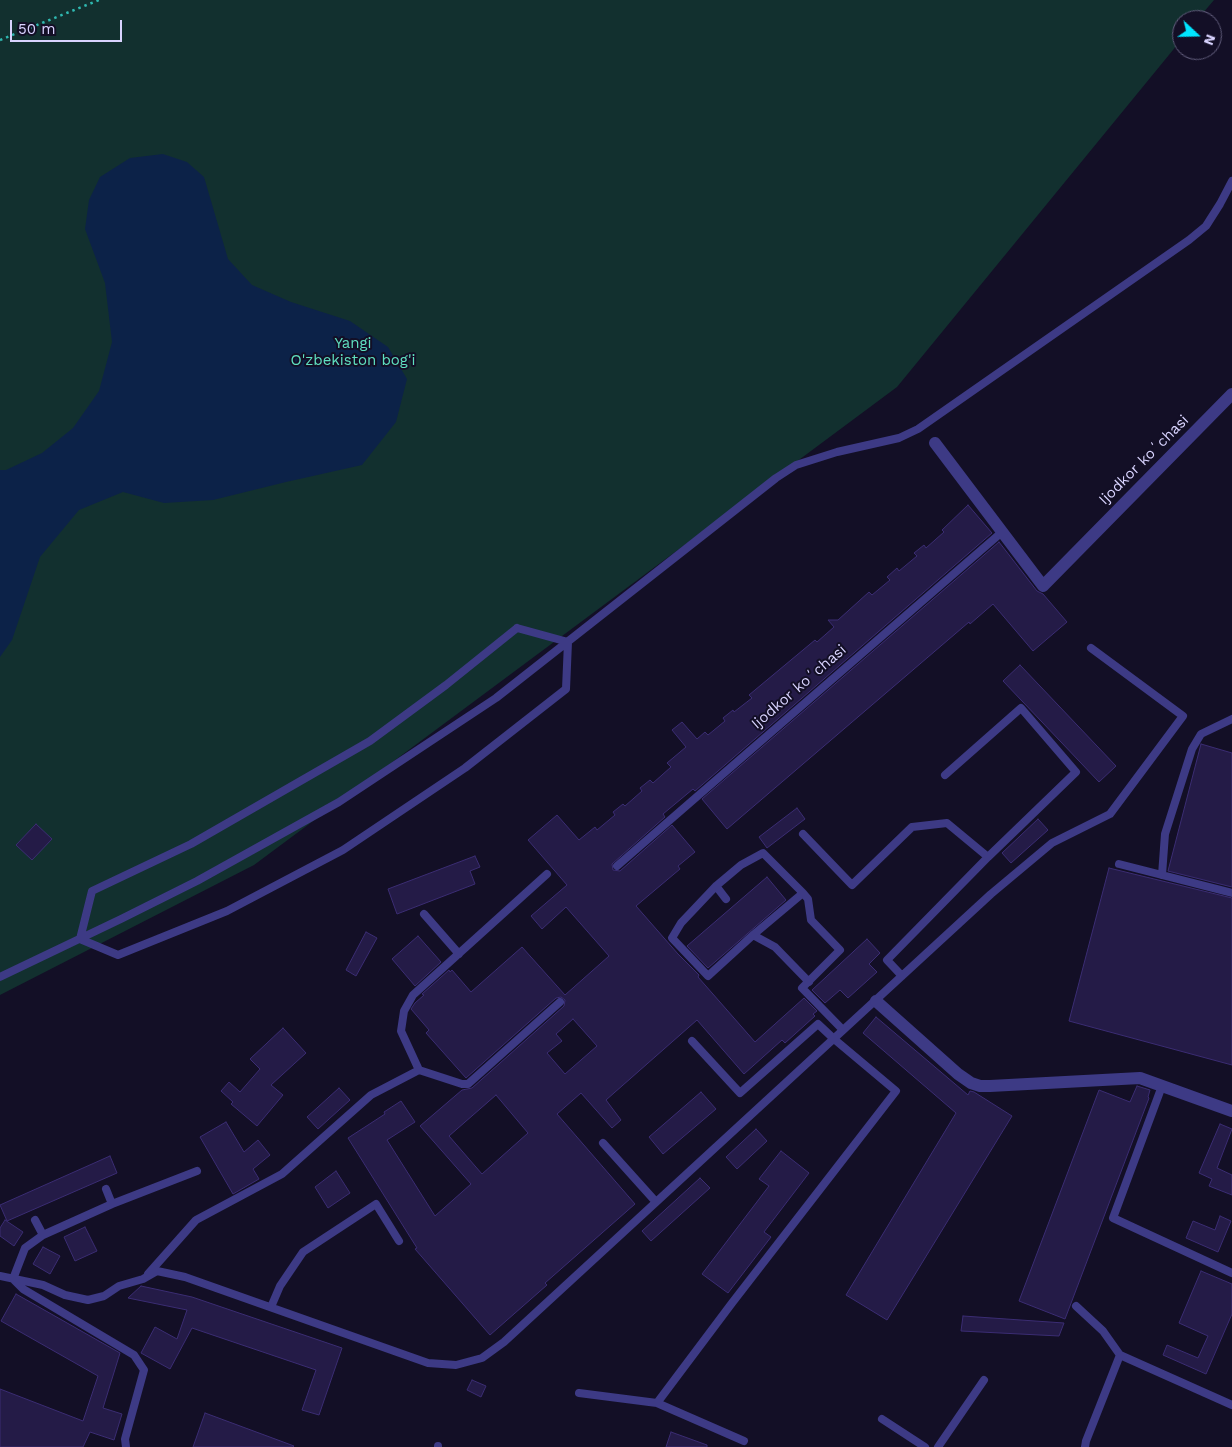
<!DOCTYPE html>
<html>
<head>
<meta charset="utf-8">
<style>
  body { margin:0 }
  #map { position:relative; width:1232px; height:1447px; overflow:hidden; background:#130f26; font-family:"Work Sans",sans-serif }
  canvas { display:block }
  .north { position:absolute; left:1172px; top:10px; width:50px; height:50px; box-sizing:border-box; background:#130f26; border:1px solid #625e7d; border-radius:50%; rotate:111deg; font-size:14px; font-weight:700; line-height:20px; text-align:center; color:#d9d4ff }
  .north::after { content:''; display:block; margin:auto; width:18px; height:22px; background:#00e5ff; clip-path:polygon(50% 0,100% 100%,50% 72%,0 100%) }
  .scale { position:absolute; left:10px; top:20px; width:112px; height:22px; box-sizing:border-box; border:2px solid #d9d4ff; border-top:0; padding-left:6px; font-size:15px; line-height:18px; white-space:nowrap; color:#d9d4ff; -webkit-text-stroke:4px #130f26; paint-order:stroke }
</style>
</head>
<body>
<div id="map">
<canvas width="1232" height="1447"></canvas>
<div class="north">N</div>
<div class="scale">50 m</div>
</div>
<script>
const context = document.querySelector('canvas').getContext('2d');
context.lineJoin = 'round';
function fillPath(path, color) {
  context.fillStyle = color;
  context.fill(path, 'evenodd');
}
function toPath(rows) {
  const path = new Path2D();
  for (const r of rows) {
    path.moveTo(r[0], r[1]);
    for (let i = 2; i < r.length; i += 2) path.lineTo(r[i], r[i + 1]);
  }
  return path;
}
function strokePath(path, color, width, dash) {
  context.strokeStyle = color;
  context.lineWidth = width;
  context.lineCap = dash ? 'butt' : 'round';
  context.setLineDash(dash || []);
  context.stroke(path);
}
function write(font, color, halo, rows, align = 'center') {
  context.font = font + ' "Work Sans",sans-serif';
  context.lineWidth = 4;
  context.setLineDash([]);
  context.textBaseline = 'middle';
  context.strokeStyle = halo;
  context.fillStyle = color;
  for (const [text, x, y, turn = 0] of rows) {
    context.save();
    context.translate(x, y);
    context.rotate((+turn || 0) * Math.PI / 180);
    context.textAlign = isNaN(turn) ? turn : align;
    if (halo) context.strokeText(text, 0, 0);
    context.fillText(text, 0, 0);
    context.restore();
  }
}
fillPath(toPath([
  [0,0,1214,0,1197,20,1182,20,1182,39,897,387,254,865,0,995]
]), '#12302f');
fillPath(toPath([
  [163,154,187,162,204,177,228,259,252,285,291,302,350,321,388,347,407,379,396,422,362,465,286,482,213,500,164,503,123,492,79,510,40,557,12,640,0,657,0,470,6,470,42,453,73,428,99,391,112,342,105,283,85,229,89,200,100,177,130,158]
]), '#0c2248');
const building = toPath([
  [968,505,992,533,695,791,693,789,663,814,665,817,612,864,613,870,620,871,672,825,695,852,678,866,680,869,636,906,678,954,699,975,698,977,755,1042,804,998,817,1011,813,1014,815,1016,785,1043,782,1040,744,1074,697,1020,606,1100,621,1120,612,1128,581,1093,557,1114,635,1204,545,1283,547,1285,490,1335,415,1249,417,1248,348,1138,385,1114,384,1112,401,1101,415,1122,387,1140,435,1216,471,1184,420,1126,462,1090,472,1088,564,1006,565,1000,561,997,556,998,466,1078,426,1033,429,1030,411,1009,415,1003,424,995,422,994,449,970,450,972,452,970,471,992,522,947,565,995,609,956,566,907,542,929,531,916,567,885,528,840,557,815,579,840,595,827,597,830,615,815,613,812,623,804,625,806,642,791,640,788,650,780,653,783,671,767,667,763,686,747,672,730,682,722,697,739,705,732,708,735,725,721,723,718,733,710,734,712,752,698,749,695,815,640,817,642,834,627,828,620,838,620,869,592,872,595,890,580,887,577,897,568,899,571,917,556,914,553,924,545,926,548,944,532,942,530,968,505],
  [573,1019,597,1046,565,1074,547,1053,562,1041,556,1034,573,1019],
  [496,1095,528,1133,482,1174,449,1136,496,1095],
  [999,542,1037,591,1043,594,1067,622,1033,651,993,604,970,624,969,622,727,829,702,799,999,542],
  [1020,665,1116,766,1099,782,1003,681,1020,665],
  [1201,744,1232,753,1232,887,1168,871,1201,744],
  [797,808,805,819,767,848,759,837,797,808],
  [1038,819,1048,830,1011,863,1002,853,1038,819],
  [36,824,52,839,32,860,16,845,36,824],
  [475,856,480,867,470,871,475,884,397,914,388,889,475,856],
  [1109,868,1232,898,1232,1065,1069,1021,1109,868],
  [767,877,786,900,708,968,687,946,767,877],
  [366,932,377,938,356,976,346,970,366,932],
  [418,936,441,962,415,986,392,959,418,936],
  [867,939,880,953,869,964,877,972,848,998,840,990,825,1003,812,990,867,939],
  [876,1017,968,1095,970,1091,974,1092,1012,1116,887,1320,846,1295,956,1113,863,1033,876,1017],
  [283,1028,306,1053,271,1085,283,1095,257,1126,231,1104,233,1102,221,1091,229,1082,240,1092,260,1069,250,1059,283,1028],
  [1137,1086,1150,1090,1148,1097,1149,1098,1065,1319,1019,1301,1099,1090,1130,1102,1137,1086],
  [339,1088,350,1100,318,1129,307,1117,339,1088],
  [701,1092,716,1109,663,1154,649,1137,701,1092],
  [226,1122,244,1152,258,1140,270,1155,253,1169,259,1179,233,1194,200,1137,226,1122],
  [1220,1124,1232,1129,1217,1168,1232,1175,1232,1195,1209,1186,1212,1179,1199,1173,1220,1124],
  [756,1129,767,1141,737,1169,726,1157,756,1129],
  [781,1151,809,1173,764,1232,771,1237,728,1293,702,1274,769,1186,759,1179,781,1151],
  [110,1156,117,1173,7,1221,0,1205,110,1156],
  [336,1171,350,1193,328,1208,315,1187,336,1171],
  [700,1178,710,1188,651,1241,642,1231,700,1178],
  [1220,1216,1231,1221,1218,1252,1186,1238,1193,1221,1215,1230,1220,1216],
  [5,1220,23,1232,14,1246,0,1236,0,1228,5,1220],
  [85,1227,97,1251,75,1261,64,1237,85,1227],
  [43,1247,60,1256,50,1274,33,1264,43,1247],
  [1201,1271,1232,1284,1232,1314,1206,1374,1163,1355,1167,1345,1198,1358,1208,1336,1179,1323,1201,1271],
  [141,1286,192,1297,342,1348,319,1415,302,1410,316,1370,192,1328,170,1369,141,1353,155,1327,177,1339,187,1310,128,1298,141,1286],
  [16,1294,120,1353,103,1408,122,1414,114,1440,90,1432,83,1447,0,1447,0,1389,83,1421,98,1376,1,1321,16,1294],
  [963,1316,1064,1323,1059,1336,961,1331,963,1316],
  [472,1380,486,1386,481,1397,467,1390,472,1380],
  [205,1413,294,1446,293,1447,193,1447,205,1413],
  [671,1432,707,1445,707,1447,666,1447,671,1432]
]);
fillPath(building, '#241b47');
strokePath(building, '#3b2d73', 1);
strokePath(toPath([
  [0,40,99,0]
]), '#2fb8b0', 2.5, [2.5, 4]);
strokePath(toPath([
  [517,628,568,642,566,689,465,768,343,850,227,911,118,955,80,939,92,891,191,844,370,741,446,685,517,628],
  [803,834,852,885,912,827,947,823,988,857],
  [1119,864,1232,893],
  [617,866,1002,532],
  [1162,875,1165,834,1192,749,1201,734,1232,719],
  [716,886,726,899],
  [803,893,753,935,708,976,672,938,681,923,716,886,741,865,763,853,803,893,808,899,811,920,840,950,802,988,843,1030],
  [424,914,459,954],
  [753,935,775,947,809,982],
  [902,976,887,960,988,857,1076,772,1021,708,945,775],
  [0,977,121,919,197,881,339,802,496,698,776,478,796,465,837,452,899,438,918,429,1189,240,1206,226,1220,204,1232,181],
  [692,1041,740,1093,818,1024,834,1039,896,1091,732,1303,657,1403,744,1441],
  [419,1070,401,1031,404,1011,413,995,547,874],
  [1162,1086,1113,1218,1232,1273],
  [603,1143,656,1202],
  [106,1189,112,1204],
  [35,1220,43,1235],
  [148,1274,196,1220,282,1174,371,1095,419,1070,462,1084,468,1084,560,1002],
  [0,1276,43,1285,65,1295,88,1300,104,1296,119,1286,143,1279,157,1271,185,1277,428,1363,456,1365,482,1358,504,1342,991,894,1052,843,1110,814,1183,716,1091,648],
  [1076,1306,1103,1331,1120,1355],
  [271,1307,280,1286,303,1252,376,1204,399,1241],
  [579,1393,657,1403],
  [882,1419,925,1447],
  [126,1447,125,1439,144,1370,134,1355,23,1289,13,1279,25,1248,43,1235,112,1204,197,1171],
  [438,1447,438,1446],
  [938,1447,984,1380],
  [1085,1447,1086,1441,1120,1355,1232,1405]
]), '#3d3a85', 8);
strokePath(toPath([
  [935,443,1043,586,1232,394],
  [876,1001,958,1074,971,1083,980,1086,990,1086,1140,1078,1232,1111]
]), '#3d3a85', 12);
write('15px', '#5fe0c0', '#130f26', [
  ["Yangi",353,344],
  ["O'zbekiston bog'i",353,361]
]);
write('15px', '#d9d4ff', '#130f26', [
  ["Ijodkor koʻchasi",1144,460,-45],
  ["Ijodkor koʻchasi",799,687,-41]
]);
</script>
</body>
</html>
